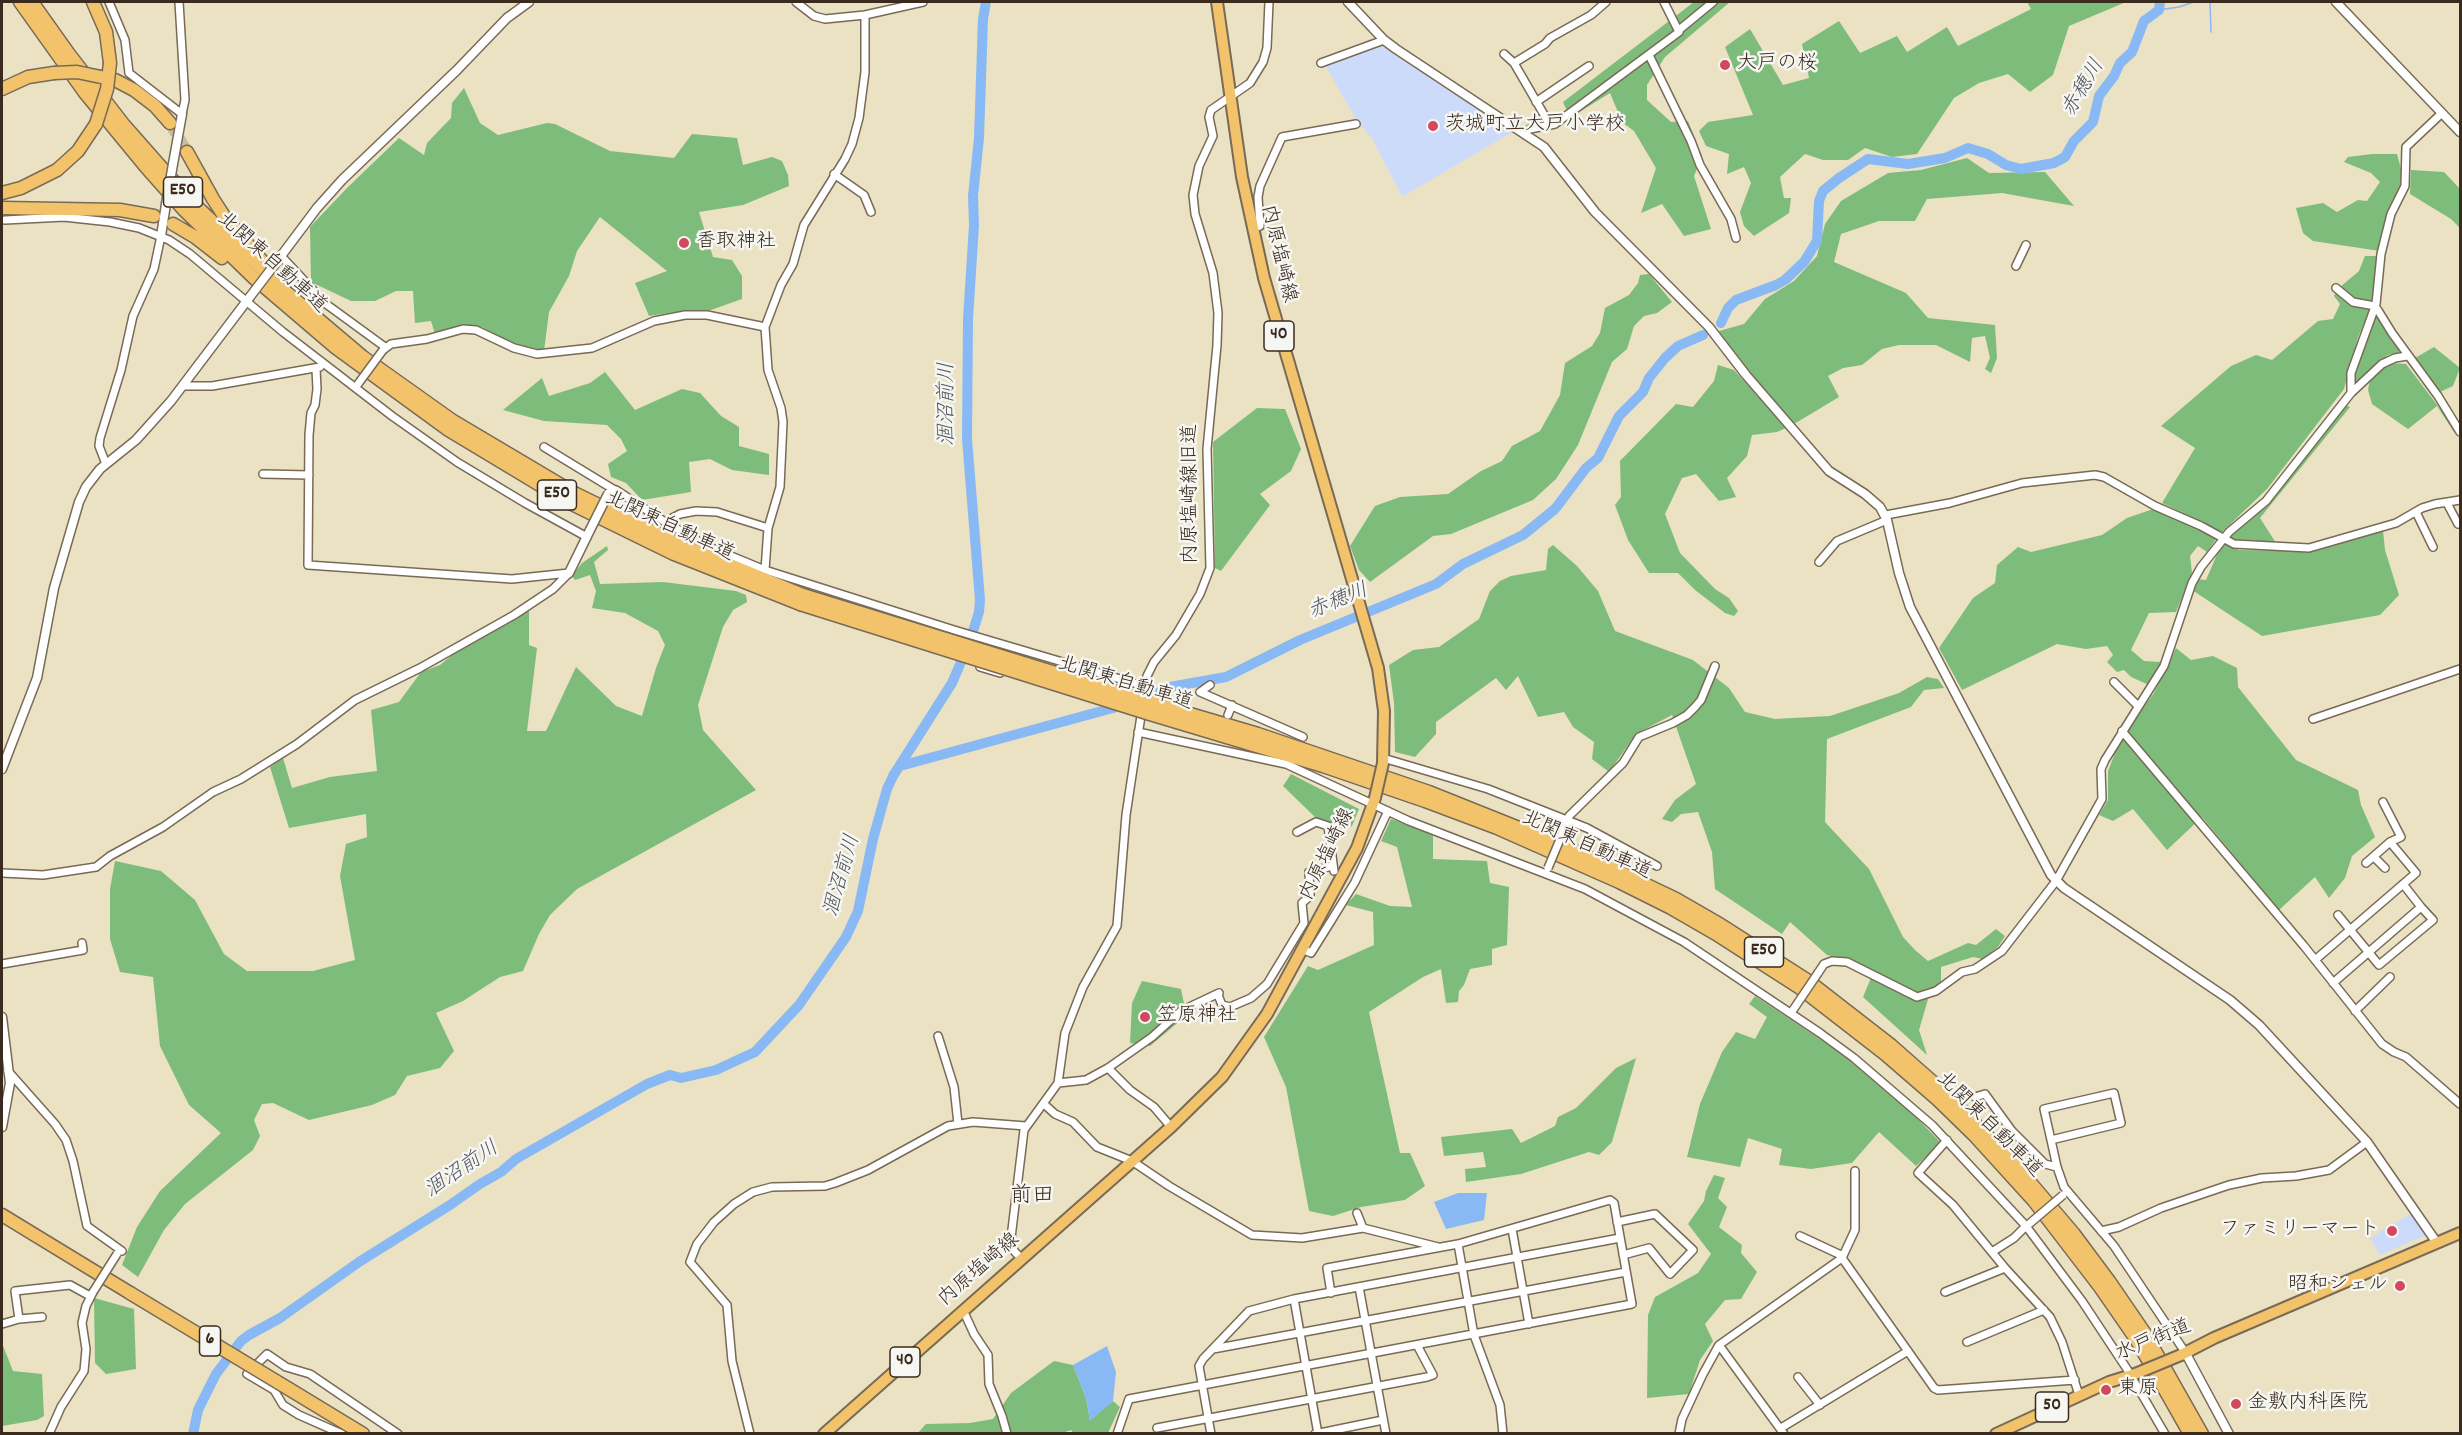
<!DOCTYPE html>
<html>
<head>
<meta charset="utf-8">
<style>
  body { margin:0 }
  #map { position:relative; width:2462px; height:1435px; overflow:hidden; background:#eae2c2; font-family:Dekko,sans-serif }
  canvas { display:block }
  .frame { position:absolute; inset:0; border:3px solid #3b2a1e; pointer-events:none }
</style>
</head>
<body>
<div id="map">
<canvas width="2462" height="1435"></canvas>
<div class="frame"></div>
</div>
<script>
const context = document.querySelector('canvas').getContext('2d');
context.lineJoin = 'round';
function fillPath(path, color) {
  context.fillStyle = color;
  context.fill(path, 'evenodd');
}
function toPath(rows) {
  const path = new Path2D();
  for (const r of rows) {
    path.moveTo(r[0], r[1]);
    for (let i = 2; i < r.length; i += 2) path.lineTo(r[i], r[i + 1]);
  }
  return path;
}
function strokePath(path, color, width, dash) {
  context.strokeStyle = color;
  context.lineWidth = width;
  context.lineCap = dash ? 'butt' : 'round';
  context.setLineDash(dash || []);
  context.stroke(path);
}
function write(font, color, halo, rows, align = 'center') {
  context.font = font + ' Dekko,"Klee One",sans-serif';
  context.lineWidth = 5;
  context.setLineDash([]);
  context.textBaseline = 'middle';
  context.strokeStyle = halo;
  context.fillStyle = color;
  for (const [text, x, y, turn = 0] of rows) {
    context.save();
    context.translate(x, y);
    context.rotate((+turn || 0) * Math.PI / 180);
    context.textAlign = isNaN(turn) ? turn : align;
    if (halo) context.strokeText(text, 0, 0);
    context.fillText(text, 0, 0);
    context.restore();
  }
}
fillPath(toPath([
  [1380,46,1383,47,1512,132,1402,197,1372,138,1357,121,1325,65],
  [2412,1213,2426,1235,2380,1255,2370,1238]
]), '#cddbfa');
fillPath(toPath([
  [1694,2,1730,2,1665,57,1647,85,1647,100,1671,122,1688,121,1702,156,1694,176,1711,229,1684,236,1662,204,1641,213,1656,168,1634,131,1622,122,1610,93,1581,111,1566,109,1563,102],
  [2027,2,2126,2,2069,26,2053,75,2030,92,2008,74,1979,83,1954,98,1917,154,1892,157,1865,148,1848,160,1823,160,1805,154,1780,177,1784,198,1791,198,1789,213,1754,236,1744,226,1740,212,1751,183,1744,167,1727,174,1729,154,1706,146,1699,131,1708,122,1753,115,1725,47,1750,29,1783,85,1809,78,1802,44,1839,21,1860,53,1897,36,1907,52,1947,27,1958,46,2031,9],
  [464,88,480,123,498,135,547,123,555,124,610,151,674,158,692,134,737,138,743,165,772,157,782,161,788,175,789,186,743,205,699,212,713,257,732,260,742,276,742,299,711,310,682,311,649,316,635,283,667,271,600,217,577,251,569,276,549,312,544,351,515,345,482,327,467,325,435,334,431,321,415,323,413,291,396,291,375,301,351,301,311,282,310,227,347,188,399,138,424,155,427,143,451,118,452,103],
  [2372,154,2397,154,2401,169,2401,187,2387,212,2380,251,2313,241,2303,233,2296,208,2323,203,2337,212,2358,200,2367,201,2380,182,2371,173,2344,162,2348,157],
  [1967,158,1989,173,2045,172,2074,206,2002,193,1927,199,1915,221,1879,221,1841,234,1834,262,1906,293,1928,318,1995,325,1997,358,1991,373,1985,369,1990,358,1985,336,1972,338,1970,362,1936,345,1899,345,1882,349,1862,365,1843,368,1828,376,1839,397,1794,424,1739,360,1719,331,1744,324,1765,299,1794,281,1817,256,1825,224,1841,201,1888,173,1921,170],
  [2411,170,2444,172,2460,189,2460,228,2451,219,2410,194],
  [2365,256,2379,256,2374,303,2352,298,2339,288,2359,271],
  [1649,274,1672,302,1657,313,1644,316,1634,326,1627,349,1612,362,1578,445,1556,479,1533,500,1451,534,1433,536,1370,582,1359,570,1350,546,1375,506,1400,497,1448,494,1481,471,1502,461,1512,446,1540,431,1560,395,1565,363,1592,346,1600,333,1605,308,1629,295,1638,283,1640,275],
  [2336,292,2350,304,2370,310,2358,337,2344,389,2267,489,2222,532,2162,503,2195,448,2161,426,2231,366,2256,355,2272,360,2318,321,2333,319,2340,304,2334,296],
  [2376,315,2400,352,2388,355,2355,385,2353,374],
  [2434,347,2460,368,2453,386,2440,392,2415,358],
  [2390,363,2406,364,2457,431,2454,432,2437,406,2408,429,2372,404,2368,390,2370,379],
  [1718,365,1734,370,1786,428,1777,432,1752,435,1747,456,1727,478,1736,497,1719,501,1696,474,1682,478,1665,514,1680,553,1715,589,1729,598,1738,611,1734,616,1725,613,1695,590,1678,573,1649,573,1628,540,1615,505,1621,497,1620,461,1676,404,1693,407,1714,381],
  [605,372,635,410,682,389,700,393,721,416,739,427,739,446,769,454,769,475,732,470,710,459,689,462,691,492,642,500,626,483,611,477,608,464,627,451,621,439,607,425,544,421,503,410,542,378,549,396,590,383],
  [2345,405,2350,407,2260,518,2276,543,2232,540,2229,537,2268,502],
  [1257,408,1285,409,1301,449,1291,471,1260,494,1270,505,1221,571,1215,568,1213,442],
  [2153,509,2201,529,2216,539,2207,552,2198,546,2190,556,2192,573,2176,612,2149,613,2131,650,2144,661,2162,662,2149,685,2131,677,2124,670,2117,672,2107,662,2113,655,2107,646,2086,649,2057,644,1962,690,1939,648,1973,598,1995,583,1997,565,2018,547,2031,552,2102,535,2127,518],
  [2383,531,2385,550,2399,595,2380,615,2262,636,2192,590,2196,579,2206,580,2222,543,2239,550,2312,551],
  [1553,545,1577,566,1598,591,1615,631,1693,660,1729,688,1745,712,1775,719,1830,716,1899,693,1927,677,1938,679,1944,688,1924,690,1911,707,1827,739,1825,822,1869,869,1903,937,1915,950,1928,961,1968,943,1976,945,1996,929,2005,936,1998,947,1983,959,1973,957,1941,967,1941,983,1931,989,1919,1030,1927,1055,1863,997,1873,973,1848,960,1827,955,1790,922,1782,934,1715,889,1712,852,1698,812,1681,814,1672,822,1662,819,1675,800,1696,784,1672,715,1636,734,1609,772,1592,759,1594,742,1573,727,1564,712,1538,717,1518,676,1506,690,1496,678,1436,722,1436,734,1415,757,1395,752,1394,703,1389,665,1413,650,1439,647,1479,619,1490,591,1500,581,1511,576,1546,570,1548,549],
  [607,546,608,550,594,562,600,584,663,582,736,591,746,595,747,602,733,610,723,627,698,705,703,730,756,790,577,889,550,915,539,934,523,971,500,977,463,1001,436,1013,454,1051,440,1068,407,1076,395,1095,372,1105,309,1120,273,1103,262,1104,254,1120,260,1136,253,1150,185,1204,164,1230,138,1277,122,1265,137,1227,160,1191,221,1133,189,1105,160,1046,153,977,120,972,110,939,110,889,115,861,161,871,195,900,224,954,247,971,313,971,355,960,340,876,346,844,367,837,366,814,289,828,270,767,283,758,292,788,330,777,377,771,371,710,399,702,421,672,440,665,457,651,529,609,529,645,537,648,527,731,546,731,576,667,616,706,642,716,656,668,665,645,658,631,625,613,592,608,596,591,590,575,575,580,572,576,582,563],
  [2176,648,2191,660,2213,656,2237,668,2238,687,2296,760,2358,790,2361,805,2375,837,2352,856,2345,878,2329,898,2315,877,2279,910,2202,817,2167,850,2133,809,2113,821,2099,815,2108,800,2108,771,2120,740,2154,693],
  [1291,774,1359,809,1352,826,1343,830,1317,819,1283,786],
  [1391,819,1433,834,1433,859,1487,861,1490,883,1509,887,1507,945,1492,949,1492,965,1470,969,1464,985,1459,991,1458,1002,1446,1003,1441,969,1423,977,1369,1012,1400,1153,1410,1153,1425,1186,1405,1200,1361,1207,1333,1216,1309,1211,1286,1087,1264,1037,1308,966,1318,970,1374,945,1373,912,1346,905,1356,894,1390,906,1412,907,1397,847,1381,841],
  [1142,981,1181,989,1187,1018,1181,1020,1150,1046,1130,1043,1132,1003],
  [1755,996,1841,1053,1916,1117,1941,1143,1916,1166,1879,1132,1852,1163,1811,1169,1779,1165,1782,1149,1748,1138,1740,1167,1687,1157,1700,1104,1722,1052,1736,1032,1755,1039,1767,1017,1749,1004],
  [1636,1058,1612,1142,1599,1155,1589,1152,1521,1174,1466,1182,1465,1169,1486,1167,1483,1152,1444,1156,1441,1137,1512,1129,1521,1143,1555,1126,1558,1117,1576,1108,1616,1068],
  [1714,1175,1725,1178,1718,1198,1727,1207,1719,1227,1742,1245,1741,1253,1757,1272,1741,1299,1725,1300,1705,1324,1713,1341,1700,1360,1689,1394,1647,1398,1648,1315,1655,1297,1698,1273,1711,1254,1688,1224,1704,1201,1706,1191],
  [94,1298,134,1309,136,1369,106,1374,95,1363],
  [2,1343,13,1371,42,1374,44,1416,37,1420,2,1426],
  [1054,1361,1073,1365,1086,1398,1090,1420,1113,1401,1120,1407,1108,1433,1073,1433,1071,1430,1059,1434,917,1434,926,1424,970,1423,993,1419,1011,1393]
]), '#7ebc7c');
fillPath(toPath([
  [1458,1193,1487,1193,1484,1220,1446,1229,1434,1202],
  [1107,1346,1116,1372,1113,1401,1090,1421,1086,1398,1073,1365]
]), '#89b9f4');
strokePath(toPath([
  [2210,2,2211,32],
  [2159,10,2179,7,2194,2]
]), '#89b9f4', 1.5);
strokePath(toPath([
  [1721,323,1728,308,1736,300,1776,285,1785,280,1804,262,1817,241,1819,201,1823,191,1839,178,1868,159,1908,164,1945,158,1968,148,1988,154,2006,165,2021,169,2054,163,2065,157,2074,141,2093,122,2099,96,2114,76,2120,63,2132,52,2144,21,2159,10,2160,2],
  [900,766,1113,708,1153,695,1170,687,1226,677,1300,640,1436,584,1463,564,1523,535,1555,509,1586,468,1598,458,1619,416,1643,392,1649,378,1665,358,1678,346,1703,335],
  [193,1434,198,1410,216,1374,241,1341,249,1335,280,1318,359,1262,450,1205,480,1184,501,1172,516,1159,647,1084,670,1075,681,1078,716,1070,755,1052,799,1005,846,937,858,911,873,839,887,789,893,776,952,683,970,641,979,612,980,600,967,439,968,319,974,225,973,196,979,138,983,19,986,2]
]), '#89b9f4', 10);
strokePath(toPath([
  [170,123,187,152]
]), '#c7bda1', 12, [12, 6]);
const minor = toPath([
  [109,2,125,40,129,73,182,114,185,100,179,2],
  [796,2,814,16,825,19,865,15,923,2],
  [1679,30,1713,2],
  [1504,54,1514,63,1550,125],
  [1649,55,1691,141,1700,165,1731,219,1736,238],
  [1321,63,1384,40],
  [1514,63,1545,44,1550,38,1591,15,1606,2],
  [1536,102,1589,66],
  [1523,133,1530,129,1555,124,1679,32,1664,2],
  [834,174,864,195,871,212],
  [5,220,64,217,110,222,139,228,169,240,190,254,283,332,392,416,457,462,525,503,587,537],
  [1252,228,1260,226,1258,197,1260,186,1282,137,1356,124],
  [281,256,326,304,385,347],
  [2016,266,2026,245],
  [2336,288,2353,302,2375,306,2379,312,2392,333,2438,396,2460,432],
  [383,350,391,344,427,339,463,329,476,330,514,348,537,354,592,348,654,321,685,315,707,315,765,327],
  [316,369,317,389,315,405,311,413,309,435,308,565,512,579,569,573],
  [185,386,212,386,320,367],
  [2351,393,2351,373,2376,304,2381,254,2391,214,2405,186,2406,147,2442,113],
  [544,447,613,489],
  [106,464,99,446,100,438,121,370,133,316,154,269,161,236],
  [263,474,309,475],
  [608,494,613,489,616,490,665,522,707,546,765,570,954,630,1144,686],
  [2447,503,2458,524,2460,522],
  [2416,512,2433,547],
  [1886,515,1950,503,2022,483,2095,475,2104,477,2155,506,2201,526,2234,544,2309,548,2396,523,2422,508,2435,504,2460,500],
  [665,522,680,514,696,511,717,512,768,528],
  [1819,562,1837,541,1887,520],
  [765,570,768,528,780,487,783,422,781,408,768,370,765,327,781,285,793,264,804,225,845,159,852,144,859,118,865,72,865,15],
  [980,667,1000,673],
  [2114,682,2138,706],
  [1210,685,1200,692,1303,737],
  [1228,715,1232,705],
  [2313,719,2460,669],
  [2122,731,2304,946,2382,1044,2394,1052,2406,1057,2460,1104],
  [1138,732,1286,764,1409,821,1585,889,1684,942,1820,1033,1854,1058,1932,1125,2026,1226,2082,1301,2127,1369,2165,1434],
  [1383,758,1488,789,1587,828,1657,866],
  [1567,822,1569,816,1623,763,1639,737,1673,723,1687,715,1695,707,1701,700,1715,666],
  [1297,832,1316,822,1328,826,1334,871],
  [2374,857,2385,868],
  [2366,863,2390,842,2401,837,2383,802],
  [2,873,43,875,96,867,110,856,163,827,213,792,241,779,297,744,355,700,420,668,514,615,553,589,569,573],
  [2338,915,2379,965,2433,920,2421,907],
  [1302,949,1311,953,1331,921,1355,882,1388,811],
  [2315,960,2416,873,2390,842],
  [2,964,83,950,82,943],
  [1818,973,1824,964,1832,961,1847,962,1917,997,1936,991,1962,972,1975,969,2002,951,2056,881,2102,799,2101,769,2105,760,2164,666,2192,583,2201,567,2229,532,2266,501,2351,393,2382,364,2395,358,2407,356],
  [2333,983,2421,907,2403,884],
  [1218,995,1222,1005,1230,1007,1251,998,1267,984,1304,923,1302,903,1310,896,1309,872,1332,866],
  [2355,1011,2390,977],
  [938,1036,954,1087,958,1124],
  [1108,1068,1130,1090,1154,1107,1171,1127],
  [8,1071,55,1124,66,1140,73,1161,87,1226,122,1251],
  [1058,1083,1086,1080,1108,1068,1152,1037,1181,1011,1219,993],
  [1975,1097,1985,1094,2012,1131,2045,1164,2057,1167],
  [1044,1104,1055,1114,1073,1122,1097,1147,1132,1161,1169,1186,1252,1235,1302,1238,1363,1228,1438,1247],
  [1947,1140,1918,1173,1953,1205,2005,1268,2050,1317,2062,1342,2079,1395],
  [2051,1140,2121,1123,2114,1093,2044,1109,2051,1140,2057,1167,2064,1187,2114,1246,2185,1352],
  [1357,1213,1363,1228],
  [1617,1222,1655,1214,1693,1250,1670,1274,1649,1248,1623,1255],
  [1512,1229,1529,1324],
  [2101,1231,2119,1227,2161,1208,2229,1185,2262,1178,2296,1176,2329,1170,2367,1142],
  [1800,1236,1843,1256],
  [1458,1244,1474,1335,1500,1405,1503,1434],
  [1992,1252,2014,1238,2027,1225],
  [1842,1258,1934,1388,1938,1390,2075,1380],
  [1022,1259,1014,1251,1011,1238,1024,1130,1058,1083,1065,1033,1083,987,1117,926,1126,815,1147,676,1154,662,1176,635,1200,594,1210,568,1207,449,1217,345,1218,313,1213,273,1195,214,1193,195,1199,166,1213,136,1209,117,1211,110,1250,83,1263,62,1267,48,1269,2],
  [1359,1287,1386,1434],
  [1945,1292,2005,1268],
  [1294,1299,1318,1434],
  [963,1310,974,1334,988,1355,989,1384,1002,1416,1007,1434],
  [19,1319,15,1291,70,1285,90,1296],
  [2,1324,19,1319,42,1317],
  [1967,1342,2044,1310],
  [1719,1345,1784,1434],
  [1213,1349,1626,1272],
  [1798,1377,1820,1405],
  [1157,1428,1427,1377,1433,1375,1417,1345],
  [1781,1428,1908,1351],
  [49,1434,61,1407,84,1371,86,1349,82,1323,86,1306,93,1292],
  [342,1434,299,1415,283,1405,274,1390,247,1374,267,1354,286,1367,310,1374,398,1434],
  [750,1434,732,1361,727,1305,690,1262,697,1244,714,1222,734,1204,753,1192,772,1187,825,1186,835,1183,868,1170,948,1126,973,1122,1026,1126],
  [1117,1434,1129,1399,1632,1304,1614,1203,1610,1200,1458,1244,1327,1268,1331,1293],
  [1211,1434,1199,1366,1203,1359,1249,1311,1294,1299,1620,1238],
  [1315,1434,1383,1420],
  [1679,1434,1682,1419,1703,1374,1719,1345,1842,1258,1855,1230,1855,1171]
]);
const tertiary = toPath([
  [1348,2,1384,40,1396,49,1544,147,1595,212,1709,327,1746,375,1829,471,1865,494,1880,507,1887,520,1899,573,1910,607,2051,875,2064,888,2230,1000,2259,1025,2367,1142,2437,1243],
  [2336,2,2460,132],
  [173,164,182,114],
  [161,236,166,204],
  [275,264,317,208,342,180,457,70,507,18,529,2],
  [569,573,590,530],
  [2,769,37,678,54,588,79,502,86,487,100,469,136,440,171,401,249,298],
  [2,1017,10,1083,2,1127],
  [2185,1352,2229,1434]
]);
const primary = toPath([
  [1217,2,1242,177,1264,278,1378,668,1384,711,1383,763],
  [2181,1355,2214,1338,2460,1233],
  [824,1434,1171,1127,1222,1077,1267,1014,1357,848,1375,798],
  [1996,1434,2109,1382,2135,1374]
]);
const trunk = toPath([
  [2,1215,130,1293],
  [289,1389,363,1434]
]);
const motorway = toPath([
  [20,2,85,93,145,166,184,210,254,278,336,348,447,429,570,503,674,554,800,604],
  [32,2,69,54,124,125,191,201,285,291,363,357,453,421,576,494,679,544,803,595],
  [93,2,106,32,110,63],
  [101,77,115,80,134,90,155,106,170,123],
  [2,89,28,77,54,73],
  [187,152,213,199,226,219,263,262],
  [2,193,21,188,57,170,78,151,96,124],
  [2,208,120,210,154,216],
  [173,224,195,237,222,258],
  [1156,704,1258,734,1429,792,1569,848,1676,899,1721,925,1807,980,1892,1046,1943,1091,2012,1161,2074,1234,2109,1281,2146,1335,2202,1434],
  [1150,714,1323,766,1425,801,1497,828,1619,882,1671,908,1716,934,1800,988,1885,1054,1937,1099,1974,1135,2034,1201,2100,1287,2136,1339,2190,1434]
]);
strokePath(minor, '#786a57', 10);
strokePath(tertiary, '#786a57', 11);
strokePath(primary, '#786a57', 14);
strokePath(trunk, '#786a57', 15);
strokePath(motorway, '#786a57', 15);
strokePath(minor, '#fff', 7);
strokePath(tertiary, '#fff', 8);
strokePath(primary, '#f2c36a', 10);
strokePath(trunk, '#f2c36a', 12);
strokePath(motorway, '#f2c36a', 12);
const minorBridge = toPath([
  [358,384,383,350],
  [1548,868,1566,825],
  [1793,1010,1818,973],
  [2029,1224,2063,1195],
  [93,1292,117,1254]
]);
const tertiaryBridge = toPath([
  [166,204,173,164],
  [249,298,275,264],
  [590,530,608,494]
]);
const primaryBridge = toPath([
  [1375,798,1383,763],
  [2135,1374,2181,1355]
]);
const trunkBridge = toPath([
  [130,1293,289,1389]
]);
const motorwayBridge = toPath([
  [54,73,77,72,101,77],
  [96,124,107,89,110,63],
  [803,595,1156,704],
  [800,604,1150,714]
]);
strokePath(minorBridge, '#786a57', 10, []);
strokePath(tertiaryBridge, '#786a57', 11, []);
strokePath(primaryBridge, '#786a57', 14, []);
strokePath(trunkBridge, '#786a57', 15, []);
strokePath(motorwayBridge, '#786a57', 15, []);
strokePath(minorBridge, '#fff', 7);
strokePath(tertiaryBridge, '#fff', 8);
strokePath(primaryBridge, '#f2c36a', 10);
strokePath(trunkBridge, '#f2c36a', 12);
strokePath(motorwayBridge, '#f2c36a', 12);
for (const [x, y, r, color] of [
  [1725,65,6,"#d1495b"],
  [1433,126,6,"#d1495b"],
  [684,243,6,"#d1495b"],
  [1145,1017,6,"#d1495b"],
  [2392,1231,6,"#d1495b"],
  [2400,1286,6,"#d1495b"],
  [2106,1390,6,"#d1495b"],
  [2236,1404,6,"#d1495b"]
]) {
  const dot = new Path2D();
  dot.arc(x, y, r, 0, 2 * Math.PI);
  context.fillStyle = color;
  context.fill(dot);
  strokePath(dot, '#f6f6f2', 2);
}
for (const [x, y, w] of [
  [183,192,39],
  [1279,336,30],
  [557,495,39],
  [1764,952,39],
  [210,1341,21],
  [905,1362,30],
  [2052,1407,33]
]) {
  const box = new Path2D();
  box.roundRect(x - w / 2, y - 15, w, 30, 4.5);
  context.fillStyle = '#f6f6f2';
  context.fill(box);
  strokePath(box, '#3b2a1e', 1.5);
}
write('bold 18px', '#3b2a1e', null, [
  ["E50",183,192],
  ["40",1279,336],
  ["E50",557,495],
  ["E50",1764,952],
  ["6",210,1341],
  ["40",905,1362],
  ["50",2052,1407]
]);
write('20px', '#3b2a1e', '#f6f6f2', [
  ["大戸の桜",1737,65],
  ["茨城町立大戸小学校",1445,126],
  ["香取神社",696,243],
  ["笠原神社",1157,1017],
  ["ファミリーマート",2380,1231,"right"],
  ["昭和シェル",2388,1286,"right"],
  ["東原",2118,1390],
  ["金敷内科医院",2248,1404]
], 'left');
write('20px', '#3b2a1e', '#f6f6f2', [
  ["内原塩崎線",1277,254,77],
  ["北関東自動車道",271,264,42],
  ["内原塩崎線旧道",1192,494,-90],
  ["北関東自動車道",669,528,25],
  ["北関東自動車道",1125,685,17],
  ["北関東自動車道",1586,847,24],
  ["内原塩崎線",1329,855,-64],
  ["北関東自動車道",1988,1126,45],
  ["内原塩崎線",980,1271,-41],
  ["水戸街道",2154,1342,-22]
]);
write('italic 21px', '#52555e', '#f6f6f2', [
  ["赤穂川",2085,89,-59],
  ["涸沼前川",949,404,-90],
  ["赤穂川",1339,603,-22],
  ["涸沼前川",844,876,-74],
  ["涸沼前川",463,1171,-34]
]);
write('22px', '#3b2a1e', '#f6f6f2', [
  ["前田",1032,1198]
]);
</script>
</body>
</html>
